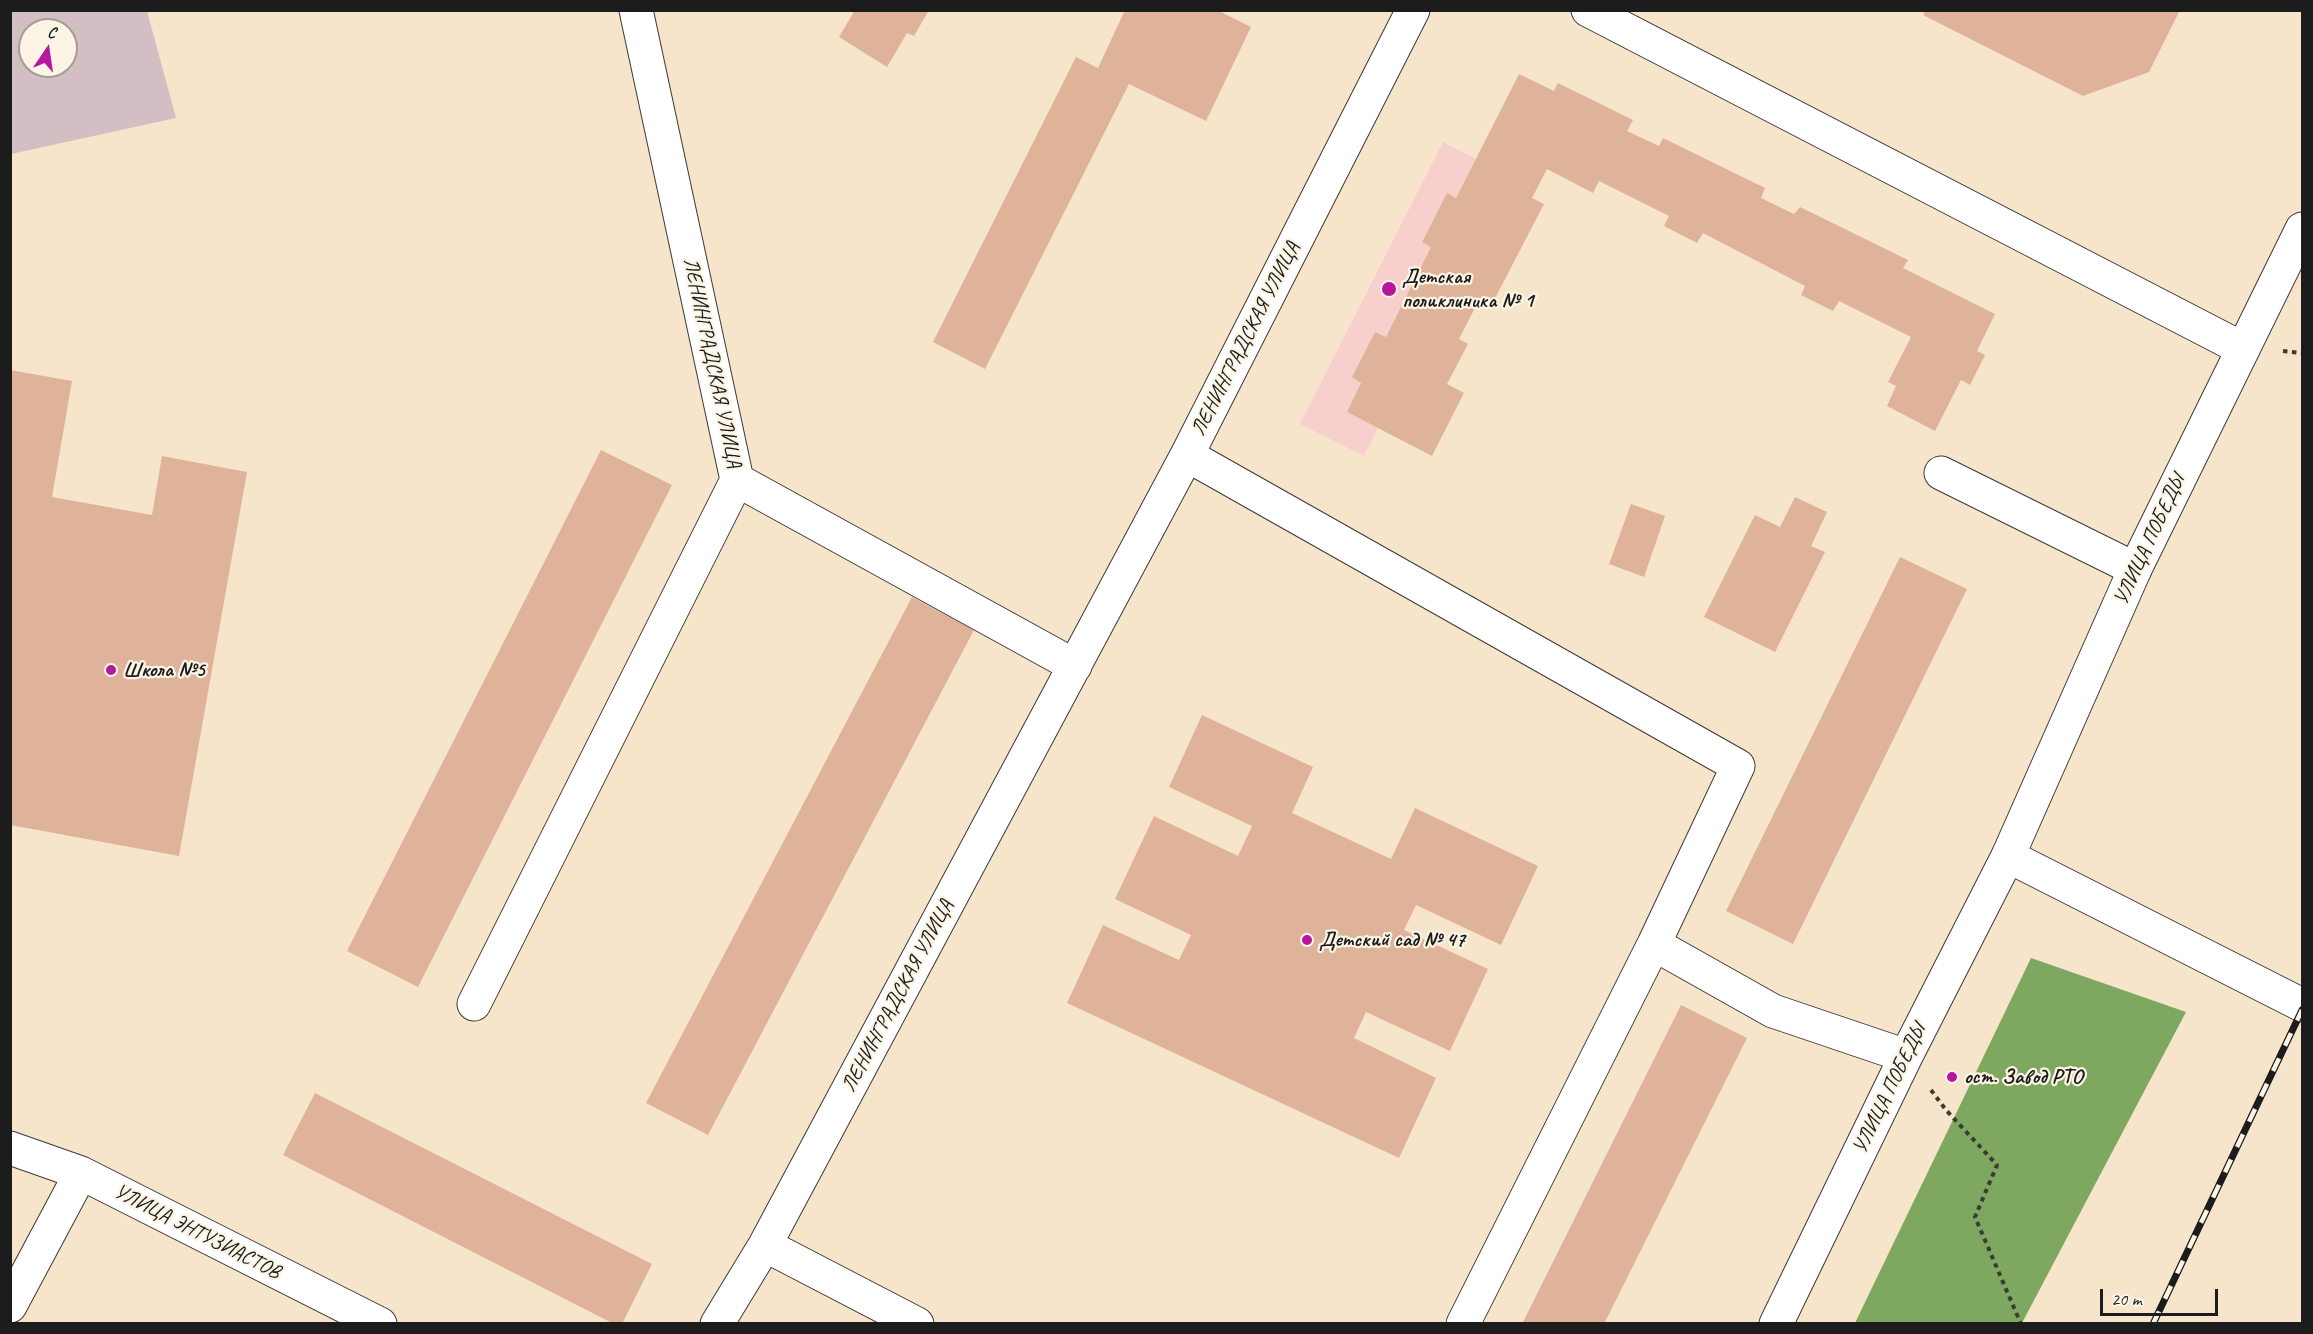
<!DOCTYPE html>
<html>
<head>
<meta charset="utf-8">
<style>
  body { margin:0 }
  #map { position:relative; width:2313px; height:1334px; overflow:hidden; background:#f7e5cb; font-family:Caveat,sans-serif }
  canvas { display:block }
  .frame { position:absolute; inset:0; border:12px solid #1c1c1c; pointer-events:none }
  .north { position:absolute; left:18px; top:18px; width:60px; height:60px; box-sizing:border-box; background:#fcf5e5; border:2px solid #a29e95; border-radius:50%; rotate:13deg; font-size:16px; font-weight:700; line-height:24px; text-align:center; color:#1c1c1c }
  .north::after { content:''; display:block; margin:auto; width:21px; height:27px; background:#b5179e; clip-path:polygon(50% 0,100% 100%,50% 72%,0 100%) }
  .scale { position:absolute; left:2100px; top:1289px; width:118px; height:27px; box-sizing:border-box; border:3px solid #1c1c1c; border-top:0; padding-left:8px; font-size:18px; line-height:21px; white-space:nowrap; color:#1c1c1c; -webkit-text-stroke:4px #fcf5e5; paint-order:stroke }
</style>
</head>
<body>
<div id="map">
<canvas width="2313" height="1334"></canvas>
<div class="frame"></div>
<div class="north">С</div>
<div class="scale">20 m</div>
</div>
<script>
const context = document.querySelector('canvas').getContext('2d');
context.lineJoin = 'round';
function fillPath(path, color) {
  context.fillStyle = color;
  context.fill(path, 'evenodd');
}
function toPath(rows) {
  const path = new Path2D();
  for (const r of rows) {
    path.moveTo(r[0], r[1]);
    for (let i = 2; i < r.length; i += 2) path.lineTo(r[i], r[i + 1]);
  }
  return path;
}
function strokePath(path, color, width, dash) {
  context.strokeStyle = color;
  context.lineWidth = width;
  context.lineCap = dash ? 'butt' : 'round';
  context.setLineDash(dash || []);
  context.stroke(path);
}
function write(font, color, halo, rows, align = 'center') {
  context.font = font + ' Caveat,sans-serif';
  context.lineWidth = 4.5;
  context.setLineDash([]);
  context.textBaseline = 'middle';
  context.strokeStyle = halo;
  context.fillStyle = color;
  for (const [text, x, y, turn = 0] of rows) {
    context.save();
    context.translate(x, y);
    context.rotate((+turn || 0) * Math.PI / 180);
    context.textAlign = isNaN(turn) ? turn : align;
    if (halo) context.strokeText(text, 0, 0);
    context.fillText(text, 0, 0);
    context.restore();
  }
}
fillPath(toPath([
  [1443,142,1476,159,1456,198,1447,194,1422,241,1431,247,1386,337,1375,332,1352,377,1361,383,1347,412,1378,428,1364,456,1300,424]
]), '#f7d0cd');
fillPath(toPath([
  [10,11,147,11,176,118,11,154],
  [30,30,66,30,66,66,30,66]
]), '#d2bec3');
fillPath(toPath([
  [2031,958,2186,1012,2022,1323,1855,1323]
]), '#7ea860');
fillPath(toPath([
  [855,10,929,10,914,36,907,33,887,67,839,37],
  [1125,10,1217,10,1251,27,1206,121,1129,84,985,369,933,342,1076,57,1098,68],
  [1926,10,2180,10,2149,72,2083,96,1923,15],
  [1519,74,1554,91,1558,83,1633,120,1627,131,1659,146,1663,138,1765,188,1761,198,1794,214,1800,207,1908,260,1903,268,1995,314,1977,351,1985,355,1970,385,1961,380,1935,431,1887,406,1896,386,1888,382,1911,337,1839,301,1833,311,1801,295,1805,286,1703,233,1697,243,1664,226,1669,216,1599,181,1593,193,1547,169,1532,198,1544,204,1491,306,1479,300,1459,339,1468,344,1447,384,1464,393,1432,456,1347,412,1361,383,1352,377,1375,332,1386,337,1431,247,1422,242,1447,193,1456,198],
  [10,370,72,381,52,497,152,515,162,456,247,472,179,856,10,825],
  [601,450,672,485,418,987,347,951],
  [1795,497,1827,512,1811,546,1825,552,1775,652,1704,617,1755,515,1780,527],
  [1631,504,1665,516,1644,577,1609,564],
  [1900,557,1967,589,1793,944,1726,911],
  [912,597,974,630,708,1135,646,1103],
  [1202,715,1313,767,1292,813,1391,859,1415,808,1538,866,1501,945,1416,905,1404,930,1488,969,1450,1051,1366,1012,1354,1038,1436,1078,1399,1158,1067,1003,1103,925,1179,960,1191,935,1115,899,1154,816,1238,856,1252,826,1169,787],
  [1681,1005,1747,1038,1604,1324,1522,1324],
  [315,1093,652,1264,622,1324,614,1324,283,1155]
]), '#deb39a');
const minor = toPath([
  [636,10,737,480,1075,666],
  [1588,10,2243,349],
  [1187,455,1738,766,1654,944,1463,1324],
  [1941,473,2135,569],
  [1654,944,1773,1011,1906,1056],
  [474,1004,737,480],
  [10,1148,81,1173,380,1324],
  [765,1245,917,1324],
  [10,1306,81,1173],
  [717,1324,765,1245,1187,455,1413,10],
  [1776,1324,1906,1056,2008,856,2302,1005]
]);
const major = toPath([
  [2008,856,2135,569,2302,229]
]);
strokePath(minor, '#3d3a36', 35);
strokePath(major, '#3d3a36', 35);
strokePath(toPath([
  [2283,351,2302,353],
  [1931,1090,1946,1110,1997,1165,1975,1217,2021,1324]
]), '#3d3a36', 4, [4.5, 4.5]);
strokePath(minor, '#fff', 33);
strokePath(major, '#fff', 33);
const rail = toPath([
  [2153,1324,2302,1010]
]);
strokePath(rail, '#1c1c1c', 7);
strokePath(rail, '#fcf5e5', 4.5, [14]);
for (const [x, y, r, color] of [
  [1389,289,8,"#b5179e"],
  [111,670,6,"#b5179e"],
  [1307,940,6,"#b5179e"],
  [1952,1077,6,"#b5179e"]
]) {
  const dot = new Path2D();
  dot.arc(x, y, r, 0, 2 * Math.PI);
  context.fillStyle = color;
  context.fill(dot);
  strokePath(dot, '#fcf5e5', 2);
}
write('bold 21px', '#1c1c1c', '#fcf5e5', [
  ["Детская",1402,277],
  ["поликлиника № 1",1402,301],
  ["Школа №5",123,670],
  ["Детский сад № 47",1319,940],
  ["ост. Завод РТО",1964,1077]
], 'left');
write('21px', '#1c1c1c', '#fcf5e5', [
  ["ЛЕНИНГРАДСКАЯ УЛИЦА",1246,339,-63],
  ["ЛЕНИНГРАДСКАЯ УЛИЦА",712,363,78],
  ["УЛИЦА ПОБЕДЫ",2150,540,-65],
  ["ЛЕНИНГРАДСКАЯ УЛИЦА",898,996,-62],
  ["УЛИЦА ПОБЕДЫ",1890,1089,-64],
  ["УЛИЦА ЭНТУЗИАСТОВ",197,1232,27]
]);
</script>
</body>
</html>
